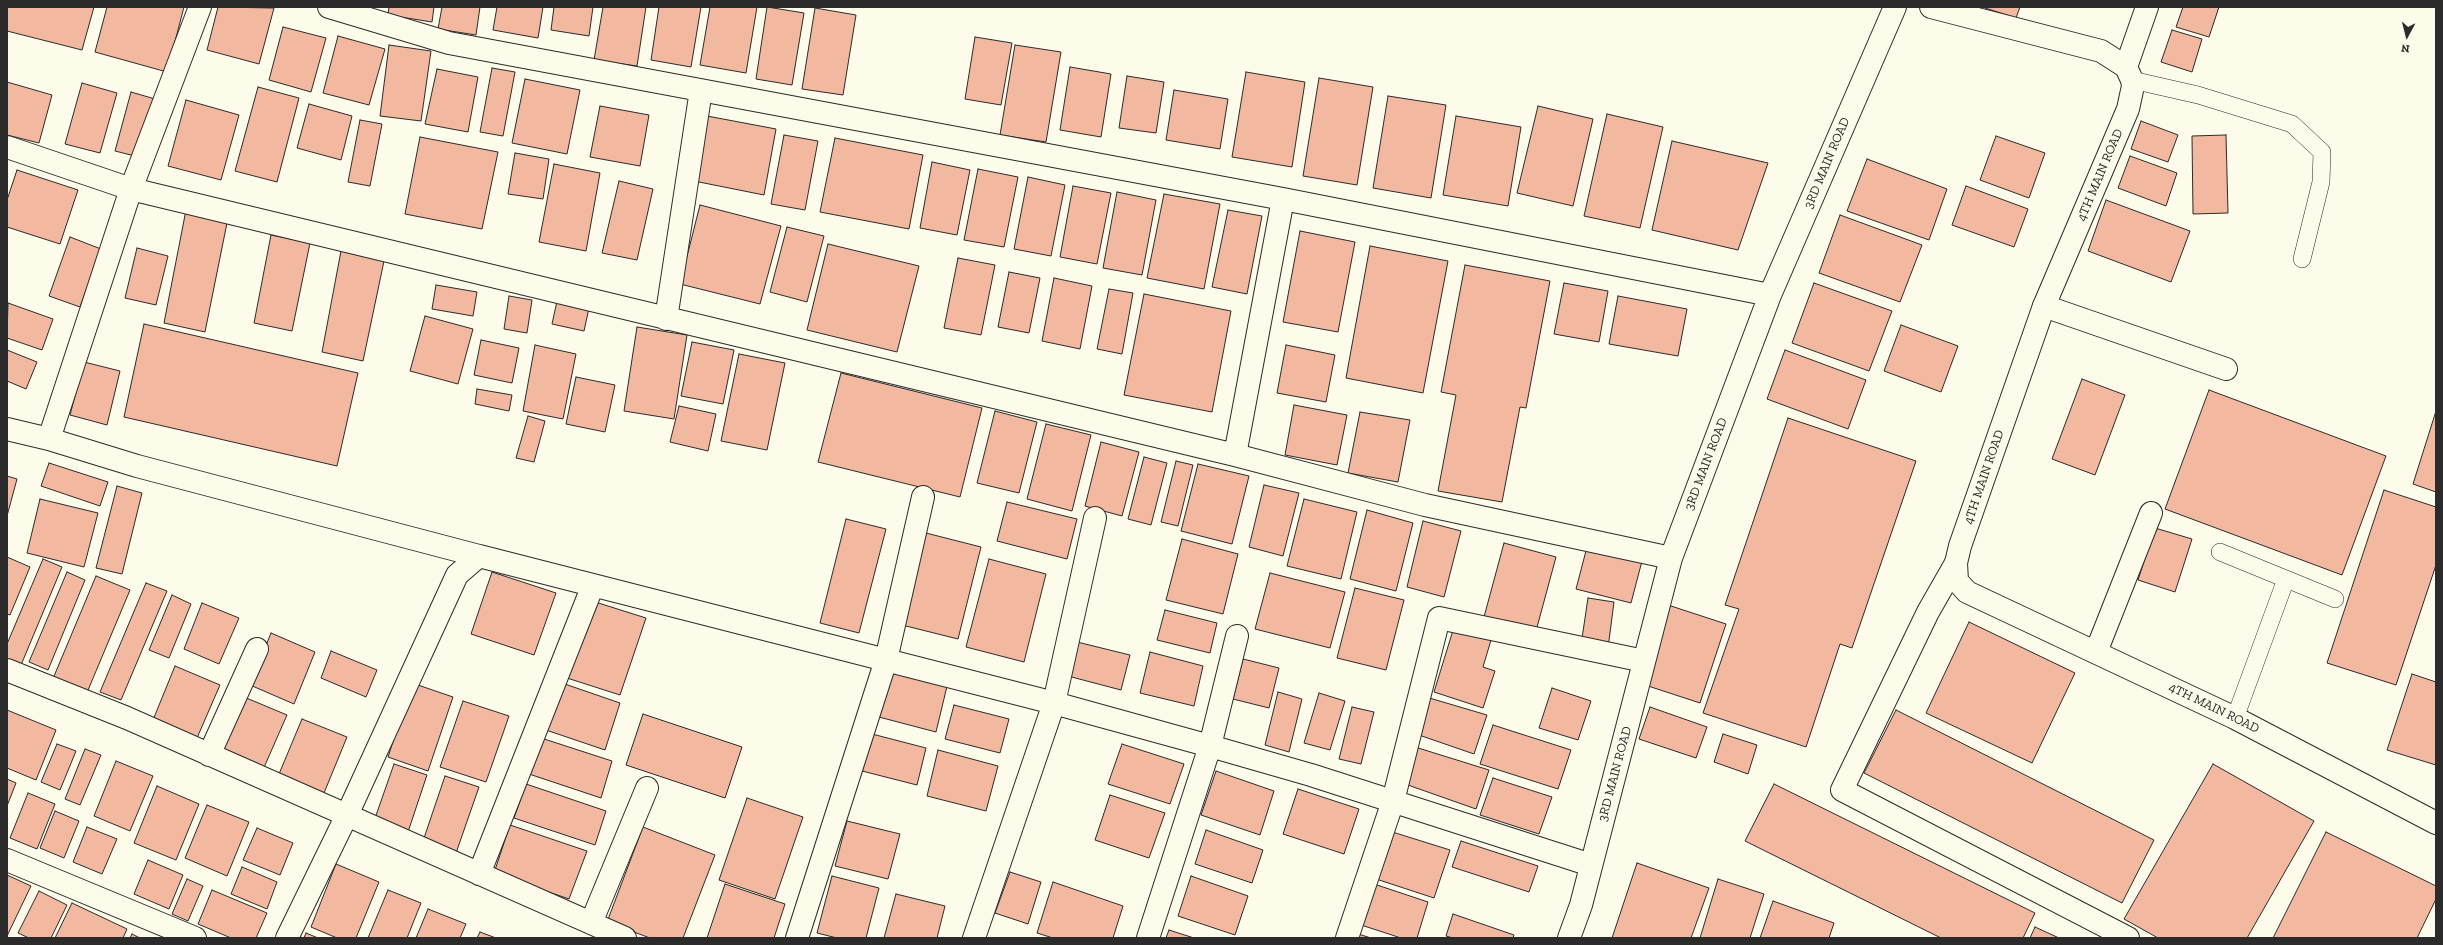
<!DOCTYPE html>
<html>
<head>
<meta charset="utf-8">
<style>
  body { margin:0 }
  #map { position:relative; width:2443px; height:945px; overflow:hidden; background:#fdfbea; font-family:"Zilla Slab",serif }
  canvas { display:block }
  .frame { position:absolute; inset:0; border:8px solid #2b2b2b; pointer-events:none }
  .north { position:absolute; left:2387px; top:16px; width:40px; height:40px; -webkit-text-stroke:3px #fdfbea; paint-order:stroke; rotate:187deg; font-size:11px; font-weight:700; line-height:16px; text-align:center; color:#2b2b2b }
  .north::after { content:''; display:block; margin:auto; width:14px; height:18px; background:#2b2b2b; clip-path:polygon(50% 0,100% 100%,50% 72%,0 100%) }
</style>
</head>
<body>
<div id="map">
<canvas width="2443" height="945"></canvas>
<div class="frame"></div>
<div class="north">N</div>
</div>
<script>
const context = document.querySelector('canvas').getContext('2d');
context.lineJoin = 'round';
function fillPath(path, color) {
  context.fillStyle = color;
  context.fill(path, 'evenodd');
}
function toPath(rows) {
  const path = new Path2D();
  for (const r of rows) {
    path.moveTo(r[0], r[1]);
    for (let i = 2; i < r.length; i += 2) path.lineTo(r[i], r[i + 1]);
  }
  return path;
}
function strokePath(path, color, width, dash) {
  context.strokeStyle = color;
  context.lineWidth = width;
  context.lineCap = dash ? 'butt' : 'round';
  context.setLineDash(dash || []);
  context.stroke(path);
}
function write(font, color, halo, rows, align = 'center') {
  context.font = font + ' "Zilla Slab",serif';
  context.lineWidth = 3;
  context.setLineDash([]);
  context.textBaseline = 'middle';
  context.strokeStyle = halo;
  context.fillStyle = color;
  for (const [text, x, y, turn = 0] of rows) {
    context.save();
    context.translate(x, y);
    context.rotate((+turn || 0) * Math.PI / 180);
    context.textAlign = isNaN(turn) ? turn : align;
    if (halo) context.strokeText(text, 0, 0);
    context.fillText(text, 0, 0);
    context.restore();
  }
}
const building = toPath([
  [7,7,94,7,82,50,7,31,7,7],
  [107,7,184,7,167,72,95,52,107,7],
  [218,7,274,8,259,64,207,50,218,7],
  [389,7,434,7,432,22,388,15,389,7],
  [442,7,480,7,476,35,438,29,442,7],
  [497,7,543,7,538,38,493,30,497,7],
  [554,7,593,7,589,36,551,30,554,7],
  [603,7,646,7,637,66,594,60,603,7],
  [659,7,701,7,691,67,651,60,659,7],
  [710,7,757,7,746,73,700,65,710,7],
  [767,7,804,13,792,85,756,79,767,7],
  [1982,7,2020,7,2016,18,1982,7],
  [2183,7,2219,7,2209,37,2176,27,2183,7],
  [815,8,856,15,843,95,802,89,815,8],
  [283,27,326,38,311,92,269,80,283,27],
  [2172,30,2202,39,2192,72,2161,62,2172,30],
  [338,36,385,49,369,105,323,93,338,36],
  [975,37,1012,43,1001,105,965,99,975,37],
  [389,45,431,51,421,121,380,116,389,45],
  [1015,45,1061,52,1046,142,1000,135,1015,45],
  [1070,67,1111,74,1101,137,1060,130,1070,67],
  [492,68,515,72,503,136,480,132,492,68],
  [437,69,478,77,468,132,425,124,437,69],
  [1246,72,1305,82,1292,167,1232,157,1246,72],
  [1127,76,1164,82,1156,133,1119,128,1127,76],
  [1319,78,1373,87,1357,185,1303,176,1319,78],
  [525,79,580,90,567,154,512,143,525,79],
  [7,82,52,95,39,143,7,135,7,82],
  [82,83,117,93,100,153,65,144,82,83],
  [258,87,299,98,277,182,235,171,258,87],
  [1174,90,1228,99,1220,149,1166,140,1174,90],
  [131,92,155,99,139,157,115,151,131,92],
  [1388,96,1446,105,1431,198,1373,188,1388,96],
  [186,100,239,115,221,180,168,166,186,100],
  [309,104,352,116,341,160,297,148,309,104],
  [600,106,649,115,640,166,590,157,600,106],
  [1538,106,1593,119,1573,206,1517,193,1538,106],
  [1607,114,1663,127,1640,228,1584,216,1607,114],
  [707,116,776,129,764,195,694,181,707,116],
  [1456,116,1521,127,1508,206,1443,195,1456,116],
  [360,120,382,124,370,186,348,182,360,120],
  [2141,121,2178,135,2168,162,2131,149,2141,121],
  [784,135,818,141,805,210,771,204,784,135],
  [2226,135,2228,213,2193,214,2192,136,2226,135],
  [1996,136,2045,153,2029,198,1980,180,1996,136],
  [420,137,498,152,482,229,405,214,420,137],
  [835,138,923,155,909,229,820,212,835,138],
  [1672,141,1768,163,1738,250,1652,230,1672,141],
  [515,153,549,159,543,199,508,194,515,153],
  [2130,156,2177,173,2166,206,2118,188,2130,156],
  [1867,159,1947,189,1929,240,1847,211,1867,159],
  [932,162,970,170,957,235,920,228,932,162],
  [554,164,600,173,586,251,539,242,554,164],
  [978,169,1018,177,1004,247,964,240,978,169],
  [17,170,78,190,60,244,7,227,7,200,17,170],
  [1028,177,1065,185,1051,256,1014,249,1028,177],
  [619,181,653,189,637,260,602,253,619,181],
  [1073,186,1111,193,1097,264,1060,257,1073,186],
  [1966,186,2028,209,2014,247,1952,225,1966,186],
  [1117,192,1156,200,1142,275,1103,268,1117,192],
  [1164,194,1220,204,1204,289,1147,278,1164,194],
  [2106,200,2190,231,2171,282,2088,251,2106,200],
  [700,205,781,226,760,304,680,284,700,205],
  [186,210,228,218,205,332,164,323,186,210],
  [1228,210,1262,216,1247,294,1212,287,1228,210],
  [1840,215,1922,245,1900,302,1819,273,1840,215],
  [787,227,824,236,807,302,770,292,787,227],
  [1300,231,1355,242,1338,332,1283,322,1300,231],
  [271,235,310,243,292,331,254,323,271,235],
  [70,237,101,249,80,307,49,296,70,237],
  [828,244,919,266,897,352,807,330,828,244],
  [1370,246,1448,261,1423,393,1346,378,1370,246],
  [137,248,168,256,156,305,125,298,137,248],
  [341,251,384,261,363,361,322,352,341,251],
  [958,258,995,265,981,335,944,328,958,258],
  [1465,265,1550,281,1526,408,1520,407,1502,502,1438,491,1456,395,1441,392,1465,265],
  [1009,272,1040,278,1029,333,998,327,1009,272],
  [1054,278,1092,286,1080,349,1042,341,1054,278],
  [1564,283,1608,291,1599,342,1554,334,1564,283],
  [1814,283,1892,311,1869,371,1792,343,1814,283],
  [436,285,477,292,473,316,432,309,436,285],
  [1109,289,1133,293,1122,354,1097,349,1109,289],
  [1144,294,1231,311,1212,412,1124,395,1144,294],
  [509,296,532,300,527,333,504,329,509,296],
  [1618,296,1687,309,1678,356,1609,344,1618,296],
  [557,301,589,308,584,331,552,324,557,301],
  [8,303,53,319,42,350,7,338,8,303],
  [425,316,473,329,458,384,410,371,425,316],
  [144,324,358,373,337,466,124,417,144,324],
  [1901,325,1958,346,1941,392,1884,371,1901,325],
  [637,327,687,335,674,419,624,411,637,327],
  [481,340,519,348,512,383,474,375,481,340],
  [692,342,734,350,723,404,681,396,692,342],
  [535,345,576,354,563,419,523,411,535,345],
  [1286,345,1335,355,1326,402,1277,393,1286,345],
  [7,350,37,362,26,389,7,381,7,350],
  [1785,350,1866,380,1848,429,1767,399,1785,350],
  [739,354,785,363,767,450,721,441,739,354],
  [84,362,120,371,107,425,70,415,84,362],
  [841,373,982,408,960,497,818,462,841,373],
  [576,377,615,385,605,432,566,424,576,377],
  [2082,379,2125,395,2095,475,2052,459,2082,379],
  [477,389,512,395,509,411,475,404,477,389],
  [2209,390,2386,456,2342,575,2165,509,2209,390],
  [1294,405,1347,415,1337,465,1285,455,1294,405],
  [679,406,716,414,708,451,670,442,679,406],
  [995,411,1037,422,1019,493,977,483,995,411],
  [2436,411,2436,492,2413,484,2436,411],
  [1360,412,1410,420,1398,482,1348,473,1360,412],
  [528,416,545,421,534,462,516,458,528,416],
  [1788,418,1916,461,1852,648,1840,644,1806,747,1703,713,1739,609,1725,605,1788,418],
  [1046,424,1091,435,1072,511,1027,499,1046,424],
  [1101,442,1139,452,1122,516,1085,506,1101,442],
  [1144,457,1167,463,1151,525,1128,519,1144,457],
  [1176,461,1193,465,1178,526,1161,522,1176,461],
  [49,463,108,482,100,506,41,486,49,463],
  [1198,464,1249,476,1232,544,1181,531,1198,464],
  [7,476,17,479,7,516,7,476],
  [1264,485,1299,493,1283,556,1249,547,1264,485],
  [117,486,142,493,122,574,96,568,117,486],
  [2384,490,2436,507,2436,565,2396,685,2327,663,2384,490],
  [40,499,98,513,84,567,27,553,40,499],
  [1304,499,1357,512,1341,579,1287,566,1304,499],
  [1007,502,1077,519,1067,559,997,541,1007,502],
  [1367,510,1413,523,1396,591,1350,579,1367,510],
  [846,519,886,529,859,633,820,623,846,519],
  [1423,521,1461,531,1444,597,1407,587,1423,521],
  [2155,528,2192,539,2175,592,2138,580,2155,528],
  [922,532,981,547,958,639,898,624,922,532],
  [1182,539,1238,554,1223,614,1166,600,1182,539],
  [1504,543,1556,557,1536,631,1484,617,1504,543],
  [1587,547,1642,561,1631,603,1576,589,1587,547],
  [7,557,30,567,10,615,7,614,7,557],
  [43,559,62,567,21,665,7,659,7,644,43,559],
  [989,559,1046,574,1024,662,966,647,989,559],
  [67,572,85,580,48,670,29,662,67,572],
  [492,572,556,593,534,655,471,634,492,572],
  [1270,573,1345,592,1330,648,1255,629,1270,573],
  [96,576,130,590,86,695,52,681,96,576],
  [146,583,167,591,121,700,100,692,146,583],
  [1355,588,1404,600,1386,670,1337,658,1355,588],
  [172,595,191,604,169,658,149,650,172,595],
  [1588,598,1614,602,1608,648,1581,645,1588,598],
  [592,601,646,618,620,695,567,678,592,601],
  [202,603,239,618,219,664,184,649,202,603],
  [1668,605,1726,624,1700,703,1642,684,1668,605],
  [1165,610,1217,623,1210,653,1157,640,1165,610],
  [1969,622,2075,673,2032,763,1926,713,1969,622],
  [1454,627,1491,640,1483,667,1495,671,1483,708,1434,692,1454,627],
  [271,633,315,652,294,704,250,685,271,633],
  [1073,641,1130,655,1121,690,1064,675,1073,641],
  [331,651,377,670,366,697,321,678,331,651],
  [1150,652,1203,666,1194,706,1140,693,1150,652],
  [1243,659,1279,668,1269,708,1233,699,1243,659],
  [175,666,220,685,197,738,153,720,175,666],
  [888,666,948,682,936,732,875,716,888,666],
  [2412,674,2436,682,2436,765,2387,750,2412,674],
  [559,682,620,703,605,750,543,729,559,682],
  [412,683,453,697,428,771,388,757,412,683],
  [1552,688,1591,701,1578,740,1539,728,1552,688],
  [1278,692,1302,699,1289,752,1265,745,1278,692],
  [1319,693,1345,701,1330,750,1304,743,1319,693],
  [244,697,287,715,262,772,220,754,244,697],
  [1426,697,1487,715,1474,754,1416,734,1426,697],
  [463,701,509,716,486,782,440,767,463,701],
  [954,705,1009,719,1000,753,945,739,954,705],
  [1352,707,1374,712,1361,764,1339,759,1352,707],
  [1650,707,1707,727,1696,758,1639,739,1650,707],
  [7,710,56,730,36,780,7,768,7,710],
  [1896,710,2154,840,2122,903,1864,773,1896,710],
  [643,714,742,747,725,798,626,765,643,714],
  [302,719,347,737,324,793,279,774,302,719],
  [1493,725,1571,750,1558,789,1480,764,1493,725],
  [872,734,926,748,917,785,862,771,872,734],
  [1723,734,1757,745,1748,774,1714,762,1723,734],
  [538,737,612,761,601,798,526,773,538,737],
  [57,744,76,751,60,790,41,782,57,744],
  [1122,744,1184,764,1170,804,1108,784,1122,744],
  [1415,747,1489,770,1476,809,1405,784,1415,747],
  [85,749,101,755,80,805,65,799,85,749],
  [938,750,998,766,986,811,927,796,938,750],
  [116,761,153,776,130,831,94,816,116,761],
  [394,764,427,775,408,832,374,821,394,764],
  [2213,764,2314,821,2247,938,2158,938,2124,919,2213,764],
  [1216,771,1274,791,1260,835,1201,815,1216,771],
  [445,776,479,787,456,853,423,841,445,776],
  [1493,778,1552,797,1539,834,1480,815,1493,778],
  [7,779,16,783,7,806,7,779],
  [526,784,606,811,595,845,514,818,526,784],
  [1774,784,2035,913,2023,938,1941,938,1745,841,1774,784],
  [157,786,199,804,176,860,134,843,157,786],
  [1298,789,1359,809,1344,854,1283,834,1298,789],
  [28,793,55,804,37,849,10,838,28,793],
  [1110,795,1165,813,1149,858,1095,840,1110,795],
  [747,798,803,817,775,899,719,880,747,798],
  [207,805,249,822,227,876,185,858,207,805],
  [55,811,79,821,64,858,40,848,55,811],
  [847,821,900,834,888,879,835,866,847,821],
  [510,825,587,851,569,899,494,873,510,825],
  [87,827,117,839,102,874,73,862,87,827],
  [643,827,715,855,683,938,650,938,607,922,643,827],
  [257,828,293,843,280,875,243,860,257,828],
  [1206,830,1263,850,1252,883,1195,864,1206,830],
  [1386,830,1450,850,1434,898,1370,877,1386,830],
  [2326,832,2436,886,2436,899,2417,938,2273,938,2326,832],
  [1461,841,1538,866,1529,892,1452,867,1461,841],
  [148,860,183,875,169,909,134,894,148,860],
  [1637,863,1709,888,1691,938,1612,938,1637,863],
  [336,864,379,882,356,938,337,938,311,927,336,864],
  [242,867,277,882,267,909,231,894,242,867],
  [1010,872,1041,882,1028,924,995,913,1010,872],
  [7,875,31,886,7,936,7,875],
  [832,876,879,888,866,938,837,938,817,933,832,876],
  [1191,876,1248,896,1235,935,1178,916,1191,876],
  [187,879,203,886,188,921,172,914,187,879],
  [1718,879,1764,894,1750,938,1700,938,1718,879],
  [1053,882,1123,906,1113,938,1053,938,1037,933,1053,882],
  [1368,882,1428,902,1417,938,1401,938,1355,923,1368,882],
  [725,884,785,904,774,938,707,938,725,884],
  [212,890,267,913,256,938,231,938,198,924,212,890],
  [388,890,421,903,407,938,368,938,388,890],
  [39,891,67,905,51,938,29,938,18,933,39,891],
  [896,894,945,906,937,938,884,938,896,894],
  [1773,901,1834,923,1829,938,1760,938,1773,901],
  [72,903,127,929,123,938,55,938,72,903],
  [428,909,466,924,460,938,416,938,428,909],
  [1453,914,1514,935,1513,938,1453,938,1446,936,1453,914],
  [2035,927,2059,938,2030,938,2035,927],
  [1169,930,1194,938,1166,938,1169,930],
  [480,932,496,938,477,938,480,932],
  [306,933,318,938,304,938,306,933],
  [1355,933,1371,938,1354,938,1355,933],
  [132,934,140,938,130,938,132,934]
]);
fillPath(building, '#f2b8a0');
strokePath(building, '#2b2b2b', 1);
const lane = toPath([
  [2132,80,2198,95,2292,124,2322,152,2321,182,2302,259],
  [2220,552,2335,599],
  [2235,718,2286,579]
]);
const street = toPath([
  [329,7,449,43,1283,199,1770,295],
  [2126,67,2147,7],
  [7,147,131,189,1235,455,1425,505,1671,558],
  [2044,306,2226,369],
  [666,319,701,90],
  [7,429,49,439,137,466,479,556],
  [49,439,131,189,200,7],
  [1235,455,1283,199],
  [1956,563,1928,612,1842,790,2128,938],
  [2096,652,2151,513],
  [7,670,127,718,625,938],
  [209,755,257,649],
  [7,860,195,938],
  [479,874,593,585],
  [591,923,647,788],
  [287,938,347,815,457,575,479,556,1054,703,1210,746,1311,775,1591,865],
  [797,938,886,660,923,497],
  [974,938,1054,703,1095,518],
  [1148,938,1210,746,1237,636],
  [1347,938,1393,801,1439,618,1644,661],
  [1569,938,1581,905,1671,558,1770,295,1895,7]
]);
const secondary = toPath([
  [1931,7,2101,51,2126,67,2132,80,2133,86,2128,109,2044,306,1960,546,1956,563,1957,581,1967,592,2235,718,2436,823]
]);
strokePath(lane, '#2b2b2b', 18);
strokePath(street, '#2b2b2b', 24);
strokePath(secondary, '#2b2b2b', 24);
strokePath(lane, '#fdfbea', 17);
strokePath(street, '#fdfbea', 22);
strokePath(secondary, '#fdfbea', 22);
write('13px', '#2b2b2b', '#fdfbea', [
  ["3RD MAIN ROAD",1827,163,-67],
  ["4TH MAIN ROAD",2100,175,-67],
  ["3RD MAIN ROAD",1706,464,-69],
  ["4TH MAIN ROAD",1984,477,-71],
  ["4TH MAIN ROAD",2214,708,26],
  ["3RD MAIN ROAD",1615,774,-75]
]);
</script>
</body>
</html>
